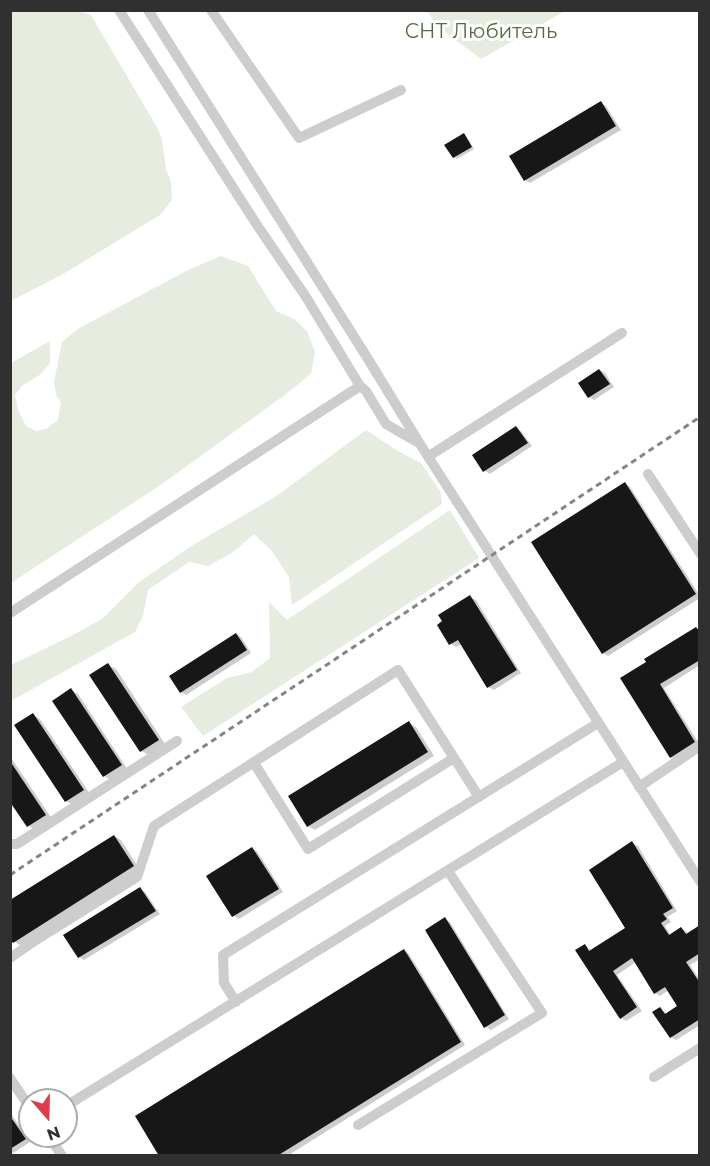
<!DOCTYPE html>
<html>
<head>
<meta charset="utf-8">
<style>
  body { margin:0 }
  #map { position:relative; width:710px; height:1166px; overflow:hidden; background:#fff; font-family:Montserrat,sans-serif }
  canvas { display:block }
  .frame { position:absolute; inset:0; border:12px solid #303030; pointer-events:none }
  .north { position:absolute; left:18px; top:1088px; width:60px; height:60px; box-sizing:border-box; background:#fff; border:2px solid #acacac; border-radius:50%; rotate:160deg; font-size:16px; font-weight:700; line-height:24px; text-align:center; color:#303030 }
  .north::after { content:''; display:block; margin:auto; width:21px; height:27px; background:#de3c4b; clip-path:polygon(50% 0,100% 100%,50% 72%,0 100%) }
</style>
</head>
<body>
<div id="map">
<canvas width="710" height="1166"></canvas>
<div class="frame"></div>
<div class="north">N</div>
</div>
<script>
const context = document.querySelector('canvas').getContext('2d');
context.lineJoin = 'round';
function fillPath(path, color) {
  context.fillStyle = color;
  context.fill(path, 'evenodd');
}
function toPath(rows) {
  const path = new Path2D();
  for (const r of rows) {
    path.moveTo(r[0], r[1]);
    for (let i = 2; i < r.length; i += 2) path.lineTo(r[i], r[i + 1]);
  }
  return path;
}
function strokePath(path, color, width, dash) {
  context.strokeStyle = color;
  context.lineWidth = width;
  context.lineCap = dash ? 'butt' : 'round';
  context.setLineDash(dash || []);
  context.stroke(path);
}
function write(font, color, halo, rows, align = 'center') {
  context.font = font + ' Montserrat,sans-serif';
  context.lineWidth = 6;
  context.setLineDash([]);
  context.textBaseline = 'middle';
  context.strokeStyle = halo;
  context.fillStyle = color;
  for (const [text, x, y, turn = 0] of rows) {
    context.save();
    context.translate(x, y);
    context.rotate((+turn || 0) * Math.PI / 180);
    context.textAlign = isNaN(turn) ? turn : align;
    if (halo) context.strokeText(text, 0, 0);
    context.fillText(text, 0, 0);
    context.restore();
  }
}
fillPath(toPath([
  [11,10,79,11,91,15,158,129,162,140,166,169,171,182,172,200,160,215,63,274,11,301],
  [427,11,565,11,481,59,438,27],
  [221,256,248,266,276,311,294,319,307,331,315,352,311,374,282,397,162,484,11,583,11,363,50,341,50,363,41,374,22,386,15,395,19,412,26,426,36,431,46,429,58,420,61,403,56,395,54,382,62,342,76,330,188,270],
  [366,430,398,451,421,463,440,491,442,504,292,605,289,577,272,551,254,534,233,552,208,566,189,562,148,590,143,616,135,632,11,701,11,665,71,636,102,619,139,582,193,545,275,497],
  [450,510,479,558,203,736,181,707,227,678,252,672,270,658,269,602,287,620]
]), '#e6ecdf');
fillPath(toPath([
  [601,103,606,106,621,130,530,183,525,180,511,156],
  [464,135,467,137,474,149,457,159,454,157],
  [600,370,605,373,614,387,594,400,589,397],
  [516,428,521,431,532,446,490,474,485,471,474,455],
  [625,484,630,487,700,596,700,598,608,656,603,653],
  [470,597,476,600,521,673,494,690,488,687,462,644,456,647,451,644,439,625],
  [696,628,700,630,700,665,664,688,700,745,676,760,671,757,622,679],
  [236,634,241,637,251,653,186,695,181,692,171,677],
  [108,665,116,669,165,744,149,755,141,751,92,676],
  [71,690,78,694,128,770,111,780,104,776],
  [33,715,40,719,90,794,73,805,66,801],
  [409,723,416,727,434,756,315,830,308,826],
  [10,756,52,819,36,830,29,826,10,799],
  [114,836,121,840,140,870,21,946,14,941],
  [632,843,638,846,677,911,667,917,671,922,665,926,671,936,681,929,686,931,688,935,700,927,700,959,690,965,700,980,700,1025,676,1040,671,1037,660,1008,667,1014,679,1007,669,990,660,996,655,993,636,962,617,975,642,1011,626,1021,621,1018,585,946,590,949,591,952,627,929],
  [252,849,257,851,283,892,239,919,234,916,208,876],
  [140,889,145,892,160,914,84,960,79,957],
  [445,919,450,922,509,1019,491,1030,486,1027],
  [404,951,409,954,465,1045,287,1156,161,1156],
  [10,1112,30,1142,13,1153,10,1151]
]), '#0003');
fillPath(toPath([
  [601,101,616,126,524,181,509,156],
  [464,133,472,147,453,158,444,145],
  [599,369,610,384,588,398,578,383],
  [516,426,528,443,483,472,472,455],
  [625,482,696,594,602,654,531,542],
  [470,595,517,670,487,688,458,640,449,645,437,625,442,621,438,615],
  [696,627,700,632,700,660,660,684,695,742,670,758,620,678,646,662,644,659],
  [236,633,247,650,180,693,169,676],
  [108,663,159,740,140,752,89,675],
  [71,688,122,765,103,777,52,701],
  [33,713,84,790,65,802,14,725],
  [409,721,428,752,307,827,288,796],
  [10,761,46,815,27,827,10,802],
  [114,835,134,866,13,943,10,939,10,900],
  [632,841,673,908,663,914,667,919,661,923,669,935,681,927,686,934,700,925,700,953,686,962,700,983,700,1019,670,1038,652,1012,660,1007,665,1014,677,1006,665,987,654,994,632,958,613,971,637,1007,620,1019,575,950,585,944,589,951,625,928,589,870],
  [252,847,279,889,232,917,206,876],
  [140,887,156,911,78,958,63,935],
  [445,917,505,1015,484,1028,425,930],
  [404,949,461,1042,277,1156,159,1156,135,1116],
  [10,1116,26,1139,10,1149]
]), '#171717');
strokePath(toPath([
  [119,10,257,225,306,297,360,386,366,391,386,424,417,442],
  [148,10,368,359,420,444,700,881],
  [211,10,299,138,401,90],
  [429,456,622,333],
  [648,474,700,553],
  [10,613,360,386],
  [254,763,308,849,454,758],
  [639,787,700,746],
  [10,844,17,844,177,741],
  [10,958,36,940,137,877,154,826,398,670,479,797],
  [236,1002,224,983,223,955,598,723],
  [654,1077,700,1048],
  [10,1078,30,1108],
  [66,1106,623,762],
  [358,1125,542,1013,448,871],
  [49,1136,62,1156]
]), '#cdcdcd', 10);
strokePath(toPath([
  [10,875,700,417]
]), '#858585', 3, [6, 4.5]);
write('20px', '#546a3f', '#fff', [
  ["СНТ Любитель",481,32]
]);
</script>
</body>
</html>
